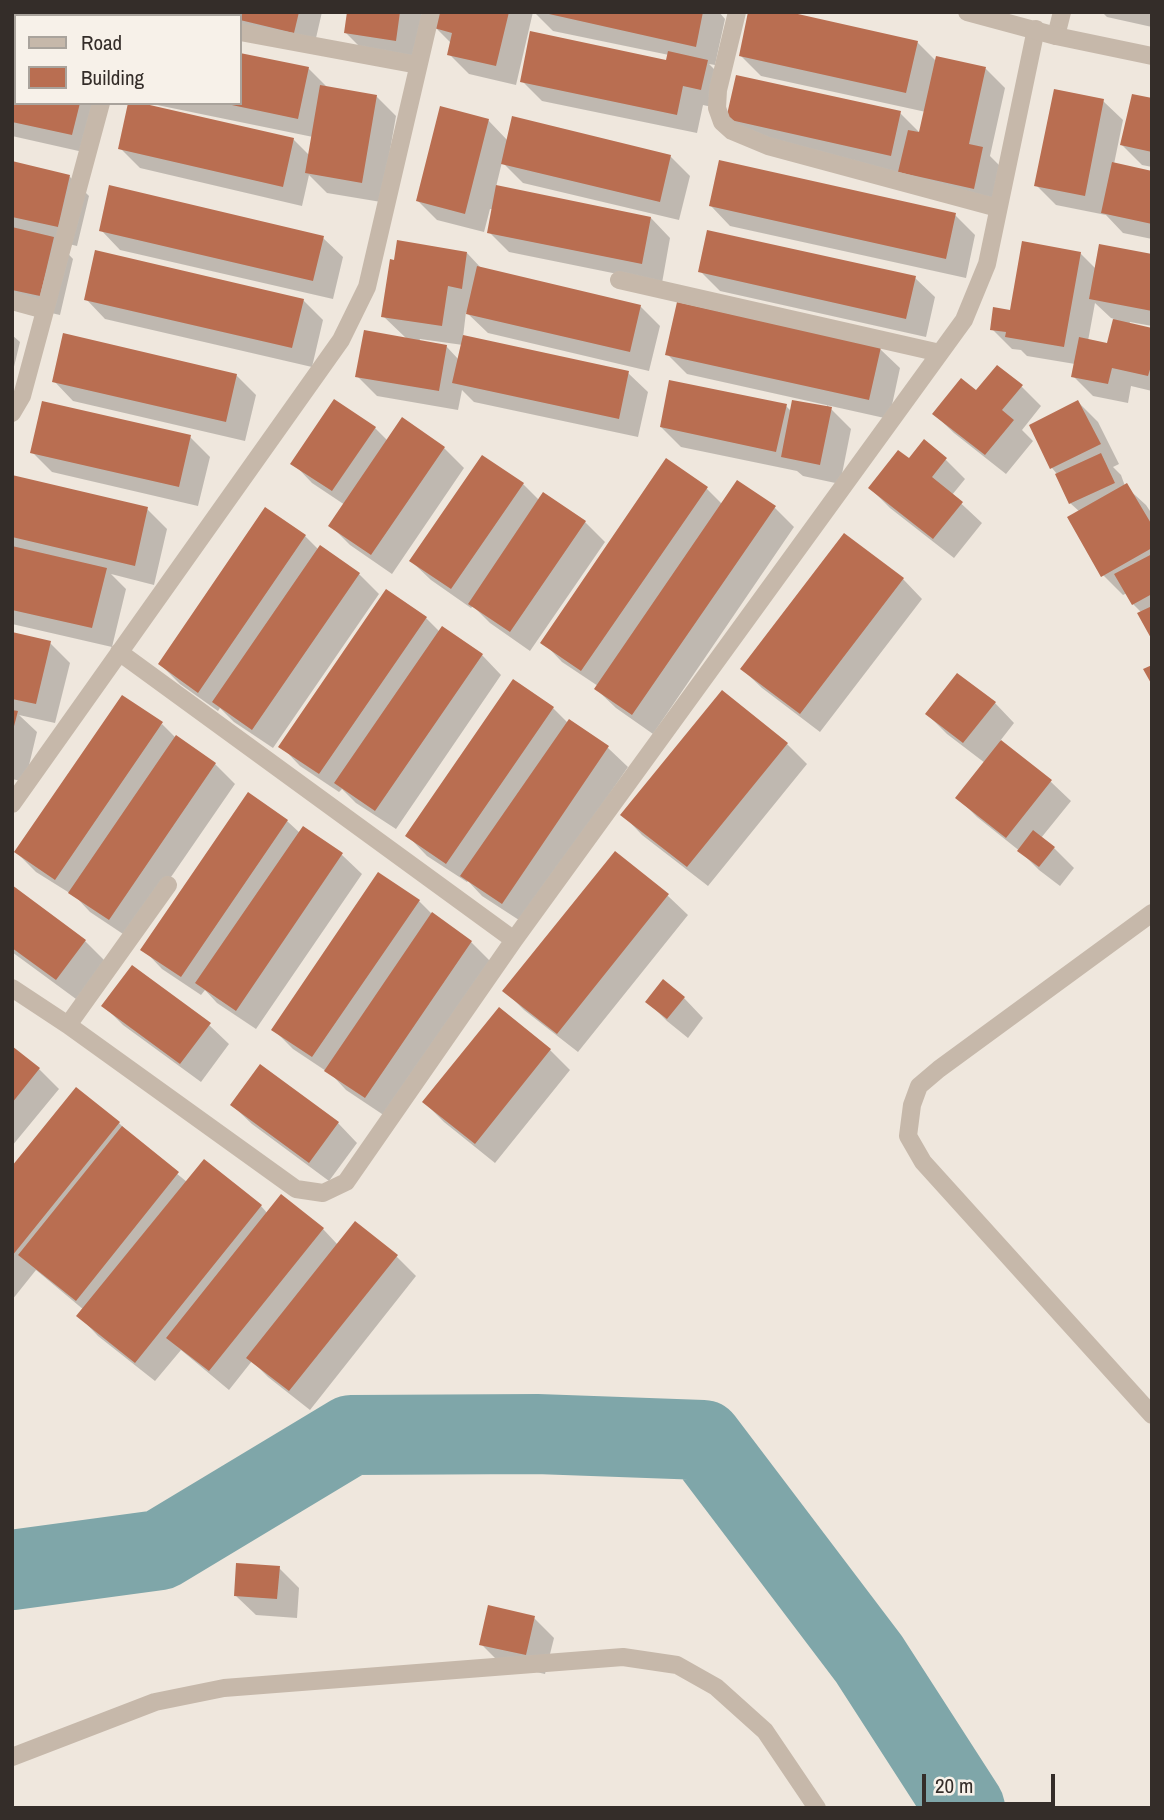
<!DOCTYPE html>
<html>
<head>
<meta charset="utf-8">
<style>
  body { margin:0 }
  #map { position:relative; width:1164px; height:1820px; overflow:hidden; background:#efe7dd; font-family:"Archivo Narrow",sans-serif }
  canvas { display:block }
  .frame { position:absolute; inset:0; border:14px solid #342d29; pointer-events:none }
  .legend { position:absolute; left:14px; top:14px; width:228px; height:91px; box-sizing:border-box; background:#f7f1e9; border:2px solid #a9a39c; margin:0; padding:9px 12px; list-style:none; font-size:21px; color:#342d29 }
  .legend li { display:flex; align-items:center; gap:14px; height:35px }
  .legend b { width:35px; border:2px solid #a9a39c }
  .scale { position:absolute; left:922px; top:1774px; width:133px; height:32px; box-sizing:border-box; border:4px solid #342d29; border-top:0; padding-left:9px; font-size:21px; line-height:24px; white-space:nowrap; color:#342d29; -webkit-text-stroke:5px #f7f1e9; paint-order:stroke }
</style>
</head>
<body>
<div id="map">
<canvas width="1164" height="1820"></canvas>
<div class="frame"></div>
<ul class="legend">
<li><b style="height:9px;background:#c6b8aa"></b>Road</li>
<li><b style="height:19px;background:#b96e51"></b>Building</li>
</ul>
<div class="scale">20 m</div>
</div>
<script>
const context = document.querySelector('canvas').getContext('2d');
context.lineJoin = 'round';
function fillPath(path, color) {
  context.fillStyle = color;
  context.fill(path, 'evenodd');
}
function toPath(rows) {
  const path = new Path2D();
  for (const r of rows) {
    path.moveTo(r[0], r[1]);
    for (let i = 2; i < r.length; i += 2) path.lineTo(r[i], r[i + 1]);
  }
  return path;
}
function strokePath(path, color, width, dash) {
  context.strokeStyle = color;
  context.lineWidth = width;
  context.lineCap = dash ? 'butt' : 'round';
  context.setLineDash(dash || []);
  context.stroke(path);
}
fillPath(toPath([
  [12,12,55,12,71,16,16,16,16,103,102,103,92,154,12,136],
  [168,12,322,12,313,51,240,35,240,16,171,16],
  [349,12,422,12,415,60,366,53,346,33],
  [439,12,533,12,516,85,469,74,449,54,451,43,436,28],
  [534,12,719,12,725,19,715,65,709,64,726,81,721,109,703,105,697,133,542,101,522,81,667,62,669,55,553,31],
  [1102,12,1152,12,1152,27,1107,17],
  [917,42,937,62,986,69,1005,88,990,156,1002,168,993,208,920,192,901,173,747,139,728,119,900,113,921,134,926,112,761,76,741,56],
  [240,55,308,68,328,88,376,96,396,116,381,202,327,193,309,175,302,206,140,168,120,148,293,139,310,156,313,137,157,105,155,103,240,103],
  [1152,100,1152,167,1142,165,1122,145],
  [1103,101,1123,120,1114,164,1152,172,1152,239,1123,233,1106,215,1056,205,1036,185],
  [488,120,508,141,670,156,690,176,679,220,523,183,502,162,496,187,651,218,670,238,662,283,509,252,489,232,493,209,490,209,484,232,437,220,418,201],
  [12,163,69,176,89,196,77,246,56,241,73,259,60,315,12,304],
  [711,206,955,215,975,235,966,278,730,226],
  [101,230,323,238,343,257,333,299,120,250],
  [467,253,482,269,640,306,660,326,649,371,488,333,466,312,463,337,628,373,648,392,638,437,474,402,462,390,458,410,377,396,357,376,407,339,383,316],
  [420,339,463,345,459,360,446,346,419,342],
  [1080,253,1096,269,1152,256,1152,326,1130,322,1129,325,1152,330,1152,391,1131,386,1128,403,1093,396,1073,376,1075,364,1027,356,1021,350,1012,349,992,329],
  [1095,303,1111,318,1114,319,1108,345,1088,341],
  [700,271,915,278,935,297,926,337,720,291],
  [86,299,303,300,323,320,312,367,105,319],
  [12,335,20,342,12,375],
  [880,349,900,368,889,419,687,374,667,354],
  [236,375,256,395,245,441,73,401,54,381],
  [1021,386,1041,406,1022,430,1033,441,1006,474,954,433,934,414,977,393],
  [1078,402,1098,422,1119,464,1113,467,1121,475,1125,486,1146,505,1152,514,1152,637,1142,613,1133,604,1127,593,1123,595,1103,575,1080,512,1070,503,1057,474,1052,468],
  [827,405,851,429,840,484,803,476,797,471,681,447,661,427,786,406,792,412,827,408],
  [403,420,444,448,464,468,392,574,350,545,331,526,345,505,312,483,293,463,375,428,388,441],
  [190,437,210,457,198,506,52,472,32,452],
  [946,460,965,479,952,495,982,523,954,558,890,508,870,488,909,461],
  [12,477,147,509,167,529,154,585,111,574,126,589,112,647,12,624],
  [523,484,540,501,585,522,605,542,530,651,490,623,473,606,471,608,431,580,411,561],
  [706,488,722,504,775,508,794,527,653,734,616,708,596,689,598,686,562,662,543,642],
  [305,536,319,550,359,574,379,594,273,748,234,722,220,708,218,711,180,684,160,664],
  [903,579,922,599,820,732,762,688,742,669],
  [426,618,440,632,482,655,501,675,396,829,356,803,342,789,339,792,300,766,281,746],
  [12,634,50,643,70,663,55,723,19,715,37,732,25,782,12,779],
  [995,703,1014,723,1000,741,1051,782,1071,801,1041,838,1054,848,1074,868,1060,886,1039,870,1021,852,977,817,957,797,985,763,947,734,927,714],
  [553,708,568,723,569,721,608,748,628,767,522,922,482,896,468,881,467,882,427,856,408,836],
  [162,724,176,738,215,764,235,784,129,938,90,912,76,897,36,872,16,852],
  [787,744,807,764,708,886,642,835,623,815],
  [287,821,300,833,342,855,362,874,256,1029,217,1003,205,990,201,995,162,969,143,949],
  [615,853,668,896,688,915,578,1052,524,1010,505,991],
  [12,887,85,941,105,961,76,999,12,952],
  [419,901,432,914,471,942,491,962,385,1116,346,1090,332,1075,293,1049,273,1029],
  [684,998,703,1018,688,1038,667,1021,648,1002],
  [103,1005,209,1025,229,1044,201,1082,123,1025],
  [499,1009,550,1050,570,1070,495,1163,444,1122,424,1102],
  [12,1048,39,1069,59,1089,12,1146],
  [232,1105,338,1123,357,1143,329,1181,252,1124],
  [119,1123,137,1141,187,1182,261,1206,268,1214,323,1229,338,1245,355,1224,397,1257,416,1276,310,1410,268,1377,252,1361,229,1390,181,1350,155,1381,98,1336,79,1316,84,1310,36,1270,12,1300,12,1168],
  [279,1568,299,1588,297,1618,256,1615,236,1596],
  [534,1618,554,1638,545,1674,501,1664,481,1644]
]), '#0003');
strokePath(toPath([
  [12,1570,160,1550,351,1435,537,1434,703,1440,869,1659,965,1808]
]), '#7fa6a9', 80);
fillPath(toPath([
  [12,12,63,12,74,15,16,16,16,51,12,50],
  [210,12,299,12,294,33,240,20,240,16,220,16],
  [347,12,400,12,396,41,344,33],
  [437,12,509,12,496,66,447,55,452,33,434,28],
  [540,12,703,12,696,47],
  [748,12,789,12,918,41,906,93,739,56],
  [530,31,666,60,668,51,708,60,701,90,683,86,677,115,520,82],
  [240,53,309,67,298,119,227,104,240,103],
  [936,56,986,67,969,144,983,147,974,189,898,172,908,130,919,132],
  [12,66,16,67,16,103,80,103,72,135,12,122],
  [736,75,901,111,891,156,726,119],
  [320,85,377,95,362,183,305,173],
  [1054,89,1104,99,1085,196,1034,186],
  [1132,94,1152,98,1152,152,1120,145],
  [128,103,141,103,294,138,283,187,118,149],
  [440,106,489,119,465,214,416,201],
  [512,116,671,155,660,202,501,164],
  [719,160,956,213,946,259,709,206],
  [12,161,70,175,58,227,12,217],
  [1112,162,1152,171,1152,224,1101,213],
  [109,185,324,236,313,281,99,231],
  [496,185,651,217,642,264,487,233],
  [12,227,54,237,40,296,12,290],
  [707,230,916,276,906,319,698,272],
  [397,240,467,252,462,289,448,286,442,326,381,317,390,259,394,260],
  [1022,241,1081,252,1064,347,1005,337,1006,332,990,330,993,307,1010,310],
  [1099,244,1152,254,1152,311,1089,299],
  [95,250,304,299,292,348,84,300],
  [477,266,641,305,630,352,466,314],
  [677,302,881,347,869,400,665,355],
  [1113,319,1152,328,1152,363,1148,376,1112,368,1108,384,1071,377,1079,337,1107,343],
  [364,330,447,345,439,391,355,377],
  [63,333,237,374,226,422,52,382],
  [463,335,629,371,619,419,452,383],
  [997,365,1023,385,1002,410,1014,420,985,455,932,414,961,378,976,390],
  [669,380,787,404,776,452,660,427],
  [334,399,376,427,332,491,290,464],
  [792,400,832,407,820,465,781,457],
  [1078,400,1101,444,1050,469,1029,425],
  [42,401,191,435,179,487,30,453],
  [402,417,445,447,371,555,328,526],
  [924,439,947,458,932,477,963,502,933,539,868,488,898,450,909,458],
  [1101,453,1115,483,1069,504,1055,474],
  [482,455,524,483,451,589,409,561],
  [666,458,708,487,581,671,540,643],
  [12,475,148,507,135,566,12,537],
  [737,480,776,506,632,715,594,689],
  [1127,483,1152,525,1152,548,1101,577,1067,517],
  [543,492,586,521,510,632,468,604],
  [265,507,306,535,198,693,158,664],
  [844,533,904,578,800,714,740,669],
  [320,545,360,573,252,730,212,702],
  [12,546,107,568,92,628,12,610],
  [1152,554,1152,594,1132,605,1114,574],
  [386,589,427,617,319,774,278,747],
  [1152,606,1152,640,1137,613],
  [442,626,483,654,375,811,334,783],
  [12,632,51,641,36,704,12,699],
  [1152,665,1152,685,1143,669],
  [957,673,996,702,963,743,925,714],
  [513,679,554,707,446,864,405,836],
  [722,690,788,743,687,867,620,815],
  [122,695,163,722,55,880,14,852],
  [12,710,18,711,13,730,12,730],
  [569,719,609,746,502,904,460,876],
  [176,735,216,763,109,920,68,893],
  [1001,740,1052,780,1006,838,955,798],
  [248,792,288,820,181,977,140,950],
  [303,826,343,853,236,1011,195,983],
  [1033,830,1055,847,1039,867,1017,851],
  [615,851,669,894,557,1034,502,991],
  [378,872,420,900,312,1057,271,1030],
  [12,885,86,940,56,980,12,948],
  [432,912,472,941,365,1098,324,1071],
  [132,965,211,1023,180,1064,101,1006],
  [663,979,685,997,667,1019,645,1002],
  [499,1007,551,1049,475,1144,422,1102],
  [12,1046,40,1068,12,1103],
  [260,1064,339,1122,309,1163,230,1105],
  [76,1087,120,1122,12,1256,12,1166],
  [122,1126,179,1172,76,1301,18,1255],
  [204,1159,262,1205,135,1363,76,1316],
  [281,1194,324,1228,209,1371,166,1338],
  [355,1221,398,1255,289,1391,246,1358],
  [236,1563,280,1566,277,1599,234,1596],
  [488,1605,535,1616,526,1655,479,1645]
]), '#b96e51');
strokePath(toPath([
  [135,12,154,16],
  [737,12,718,90,717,108,722,122,732,131,768,146,998,208],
  [240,32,418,65],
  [1056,36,1062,12],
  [619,280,940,353],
  [12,301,45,310],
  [12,413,22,396,101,103],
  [119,652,514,940],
  [12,804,341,340,367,287,431,12],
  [1152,913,939,1069,919,1086,912,1105,908,1136,923,1162,1152,1415],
  [12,988,68,1025,296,1189,323,1193,346,1182,514,940,964,320,987,264,1036,29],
  [68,1025,168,885],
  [12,1757,155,1702,224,1688,623,1657,677,1665,716,1687,765,1731,817,1808]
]), '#c6b8aa', 18);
strokePath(toPath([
  [967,12,1056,36,1152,56]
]), '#c6b8aa', 18);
</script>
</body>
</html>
